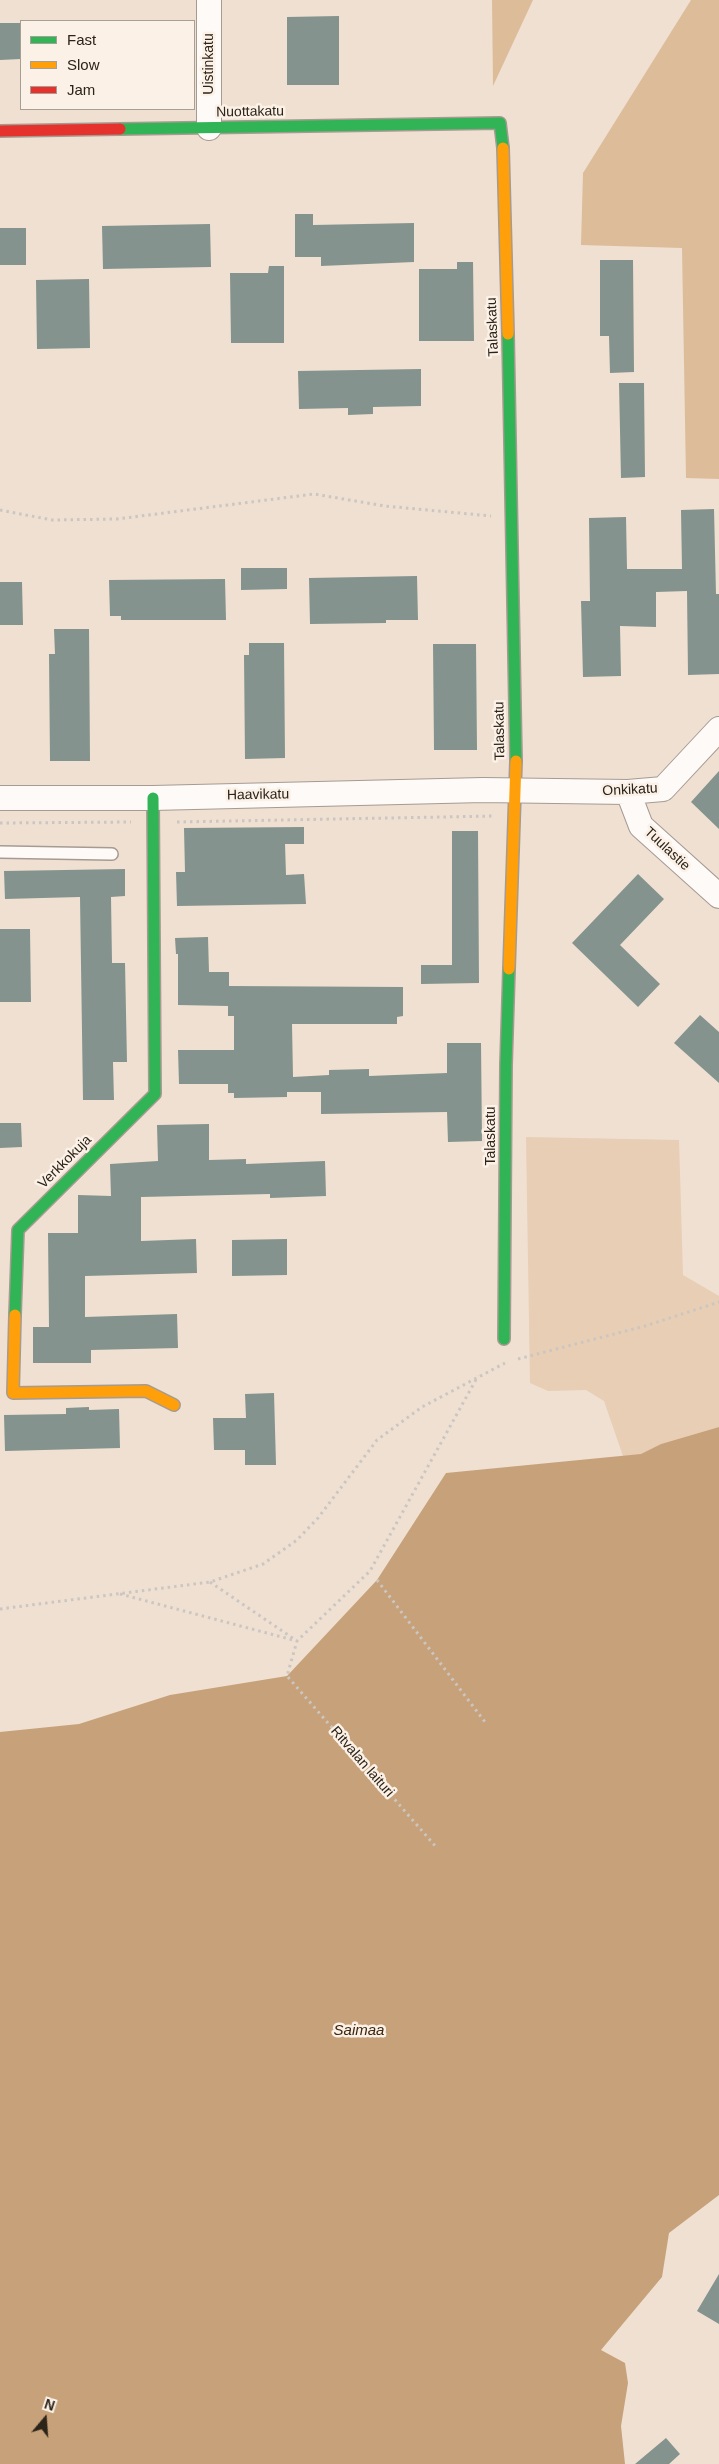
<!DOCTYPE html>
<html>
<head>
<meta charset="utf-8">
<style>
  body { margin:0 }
  #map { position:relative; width:719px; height:2464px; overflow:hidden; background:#efe0d2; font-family:Helvetica,sans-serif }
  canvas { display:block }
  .legend { position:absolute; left:20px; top:20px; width:175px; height:90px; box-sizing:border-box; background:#fbf1e6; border:1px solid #a89f94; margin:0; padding:6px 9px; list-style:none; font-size:15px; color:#2c2319 }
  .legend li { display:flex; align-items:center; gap:10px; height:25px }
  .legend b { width:25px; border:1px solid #a89f94 }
  .north { position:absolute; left:20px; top:2394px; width:50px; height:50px; -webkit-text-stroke:4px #fbf1e6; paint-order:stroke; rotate:18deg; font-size:14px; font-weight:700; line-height:20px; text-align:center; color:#2c2319 }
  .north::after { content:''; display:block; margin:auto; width:18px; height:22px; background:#2c2319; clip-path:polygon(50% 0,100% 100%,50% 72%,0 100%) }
</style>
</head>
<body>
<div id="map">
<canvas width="719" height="2464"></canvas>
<ul class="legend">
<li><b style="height:6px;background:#30b455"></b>Fast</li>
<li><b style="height:6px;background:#ff9f0a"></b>Slow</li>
<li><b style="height:6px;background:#e5322d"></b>Jam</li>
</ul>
<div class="north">N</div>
</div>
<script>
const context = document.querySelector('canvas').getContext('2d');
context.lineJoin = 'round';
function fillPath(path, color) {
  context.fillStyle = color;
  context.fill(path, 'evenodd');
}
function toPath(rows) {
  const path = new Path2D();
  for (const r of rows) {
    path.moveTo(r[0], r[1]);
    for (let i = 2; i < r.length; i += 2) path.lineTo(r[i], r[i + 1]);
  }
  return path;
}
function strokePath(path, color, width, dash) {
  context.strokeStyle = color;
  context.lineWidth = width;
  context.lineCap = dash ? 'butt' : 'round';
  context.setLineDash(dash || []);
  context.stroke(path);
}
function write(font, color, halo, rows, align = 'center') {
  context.font = font + ' Helvetica,sans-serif';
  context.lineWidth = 5;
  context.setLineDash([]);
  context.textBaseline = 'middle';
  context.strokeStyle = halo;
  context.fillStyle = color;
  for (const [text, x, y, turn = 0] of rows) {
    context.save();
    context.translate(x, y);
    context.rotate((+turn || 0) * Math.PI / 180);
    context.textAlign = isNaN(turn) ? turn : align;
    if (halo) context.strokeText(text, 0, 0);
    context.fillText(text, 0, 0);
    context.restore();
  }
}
fillPath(toPath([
  [526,1137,679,1140,683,1275,719,1296,719,1427,661,1444,640,1455,623,1456,604,1401,586,1390,548,1391,530,1383]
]), '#e8ceb4');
fillPath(toPath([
  [492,0,533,0,493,86],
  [691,0,719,0,719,479,686,478,682,248,581,245,583,173]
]), '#ddbc9a');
fillPath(toPath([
  [719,1427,719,2195,669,2233,662,2277,601,2350,625,2363,628,2383,621,2426,625,2464,0,2464,0,1732,79,1724,170,1695,287,1676,377,1580,446,1473,641,1454,661,1444]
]), '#c7a17a');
fillPath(toPath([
  [339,16,339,85,287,85,287,17],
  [0,23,21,23,21,59,0,60],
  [295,214,313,214,313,225,414,223,414,262,321,266,321,257,295,257],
  [210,224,211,267,103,269,102,226],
  [0,228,26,228,26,265,0,265],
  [600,260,633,260,634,372,610,373,609,336,600,336],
  [457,262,473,262,474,341,419,341,419,269,457,269],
  [269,266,284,266,284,343,231,343,230,273,268,273],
  [89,279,90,348,37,349,36,280],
  [421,369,421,406,373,407,373,414,348,415,348,408,299,409,298,371],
  [619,383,644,383,645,477,621,478],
  [714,509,716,594,719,594,719,674,688,675,687,591,656,592,656,627,620,626,621,676,583,677,581,601,590,601,589,518,626,517,627,569,682,569,681,510],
  [241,568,287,568,287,589,241,590],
  [417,576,418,620,386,620,386,623,310,624,309,578],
  [225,579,226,620,121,620,121,616,110,616,109,580],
  [0,582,22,582,23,625,0,625],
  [54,629,89,629,90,761,50,761,49,654,55,654],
  [249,643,284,643,285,758,245,759,244,655,249,655],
  [433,644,476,644,477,750,434,750],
  [719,771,719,829,691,802],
  [304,827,304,844,285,844,286,875,304,874,306,904,177,906,176,872,185,872,184,828],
  [452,831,478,831,479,983,421,984,421,965,452,965],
  [125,869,125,896,111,897,112,963,125,963,127,1062,113,1062,114,1100,83,1100,80,897,5,899,4,871],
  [638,874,664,899,620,945,660,984,638,1007,572,943],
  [0,929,30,929,31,1002,0,1002],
  [208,937,209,972,229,972,229,986,403,987,403,1016,397,1017,397,1024,292,1024,293,1077,329,1075,329,1070,369,1069,369,1076,447,1073,447,1043,481,1043,482,1141,448,1142,447,1112,321,1114,321,1092,287,1092,287,1097,234,1098,234,1093,228,1093,228,1084,179,1084,178,1050,234,1050,234,1016,228,1016,228,1006,178,1005,178,954,176,954,175,938],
  [700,1015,719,1032,719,1083,674,1043],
  [0,1123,21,1123,22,1147,0,1148],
  [209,1124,209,1160,246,1159,246,1164,325,1161,326,1196,270,1198,270,1194,141,1197,141,1241,196,1239,197,1273,85,1276,85,1317,177,1314,178,1348,91,1350,91,1363,33,1363,33,1327,49,1327,48,1233,78,1233,78,1195,111,1196,110,1164,158,1161,157,1125],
  [287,1239,287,1275,232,1276,232,1240],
  [274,1393,276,1465,245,1465,245,1450,214,1450,213,1418,246,1418,245,1394],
  [89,1407,89,1410,119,1409,120,1448,5,1451,4,1415,66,1414,66,1408],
  [719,2274,719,2324,697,2311],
  [666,2438,680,2454,669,2464,635,2464]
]), '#84938d');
const lane = toPath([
  [0,852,112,854]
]);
const street = toPath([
  [209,0,209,128],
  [628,792,641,826,719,896],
  [0,798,153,798,483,790,628,792,663,789,719,729]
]);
const fast = toPath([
  [120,129,500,123,503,148],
  [508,334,516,761],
  [15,1315,18,1230,155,1094,153,798],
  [504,1339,506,1065,509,969]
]);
const slow = toPath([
  [503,148,508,334],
  [509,969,516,761],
  [15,1315,13,1393,146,1391,174,1405]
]);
const jam = toPath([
  [0,131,120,129]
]);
strokePath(lane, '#a69b91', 14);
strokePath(street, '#a69b91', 26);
strokePath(fast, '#a69b91', 14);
strokePath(slow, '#a69b91', 14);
strokePath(jam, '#a69b91', 14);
strokePath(toPath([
  [0,510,52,520,117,519,314,494,385,506,491,516],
  [177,822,493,816],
  [0,823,131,822],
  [518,1359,645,1326,719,1302],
  [377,1580,485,1722],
  [210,1582,297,1641,370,1571,478,1376],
  [120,1594,297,1641,287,1676,437,1848],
  [0,1609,210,1582,263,1564,297,1540,318,1518,377,1440,422,1407,505,1363]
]), '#cbc6c1', 3, [2.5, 4]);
strokePath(lane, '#fdfaf8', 11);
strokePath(street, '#fdfaf8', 24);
strokePath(fast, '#30b455', 11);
strokePath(slow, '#ff9f0a', 11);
strokePath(jam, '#e5322d', 11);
write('14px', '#2c2319', '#fbf1e6', [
  ["Uistinkatu",209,64,-90],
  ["Nuottakatu",250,112,-1],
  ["Talaskatu",493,327,-92],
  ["Talaskatu",500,731,-91],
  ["Onkikatu",630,790,-3],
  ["Haavikatu",258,795,-1],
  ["Tuulastie",667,849,43],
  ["Talaskatu",491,1136,-90],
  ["Verkkokuja",65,1162,-45],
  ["Ritvalan laituri",362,1762,49]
]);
write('italic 15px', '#3c2710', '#fbf1e6', [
  ["Saimaa",359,2031]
]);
</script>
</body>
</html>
